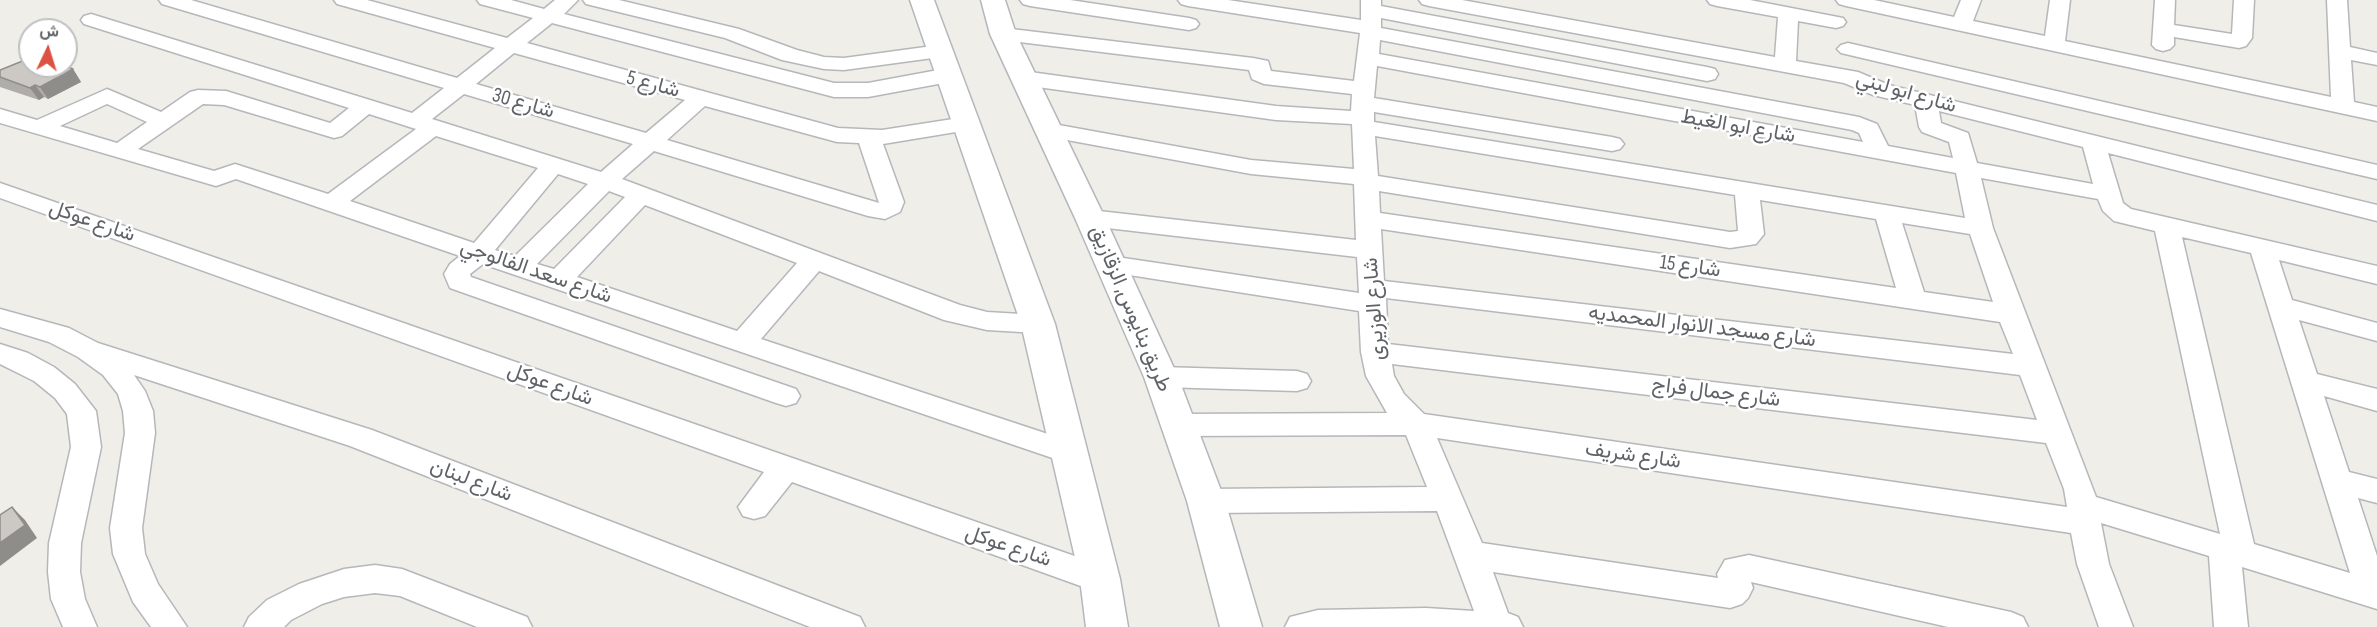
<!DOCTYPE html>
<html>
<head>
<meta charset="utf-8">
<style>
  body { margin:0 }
  #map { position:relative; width:2377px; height:627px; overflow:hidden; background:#f0eee8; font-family:"Sofia Sans Condensed",Vazirmatn,sans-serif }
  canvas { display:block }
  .north { position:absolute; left:18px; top:18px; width:60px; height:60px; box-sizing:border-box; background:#fff; border:2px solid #bfc0c2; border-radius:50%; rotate:4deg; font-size:16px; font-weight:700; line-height:24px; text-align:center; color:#5f6267 }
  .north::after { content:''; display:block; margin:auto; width:21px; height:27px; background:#db5243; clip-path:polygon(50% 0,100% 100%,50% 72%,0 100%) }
</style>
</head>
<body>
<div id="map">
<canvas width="2377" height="627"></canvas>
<div class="north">ش</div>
</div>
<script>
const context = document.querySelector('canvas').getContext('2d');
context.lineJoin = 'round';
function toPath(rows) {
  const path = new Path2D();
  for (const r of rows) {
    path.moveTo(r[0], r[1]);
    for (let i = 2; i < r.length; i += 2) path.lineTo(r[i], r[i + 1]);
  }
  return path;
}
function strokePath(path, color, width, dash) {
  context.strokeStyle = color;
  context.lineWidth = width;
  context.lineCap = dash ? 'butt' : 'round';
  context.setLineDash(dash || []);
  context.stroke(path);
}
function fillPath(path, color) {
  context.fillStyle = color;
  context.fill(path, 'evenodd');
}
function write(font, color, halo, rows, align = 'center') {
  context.font = font + ' "Sofia Sans Condensed",Vazirmatn,sans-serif';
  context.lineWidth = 5;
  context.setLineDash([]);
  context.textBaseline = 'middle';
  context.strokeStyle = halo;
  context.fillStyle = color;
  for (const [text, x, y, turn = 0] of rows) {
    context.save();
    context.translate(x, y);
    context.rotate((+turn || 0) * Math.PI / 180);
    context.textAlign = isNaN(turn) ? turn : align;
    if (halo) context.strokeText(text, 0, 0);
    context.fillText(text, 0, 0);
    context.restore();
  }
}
const street = toPath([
  [159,0,191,0,457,78,495,48,337,4,334,0,367,0,507,38,533,18,480,4,477,0,511,0,544,9,555,0,578,0,564,14,834,83,868,83,949,68,957,70,960,75,957,80,949,82,868,97,834,97,552,23,527,43,838,128,882,130,966,117,974,119,977,124,974,129,883,144,904,202,900,212,885,219,868,216,654,151,622,179,960,305,987,312,1038,315,1048,317,1052,324,1048,331,1038,333,987,330,944,320,819,271,761,339,1081,445,1085,453,1081,461,1070,464,483,264,470,274,471,277,796,389,800,396,796,403,786,406,776,403,450,288,444,274,450,264,460,256,236,179,216,186,0,123,0,109,37,120,107,89,161,112,190,92,198,90,226,91,330,123,349,108,84,24,81,20,84,16,91,14,412,113,444,88,162,4,159,0],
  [514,53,685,100,646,133,476,84,514,53],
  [464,94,633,144,601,172,432,119,464,94],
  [107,104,147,122,117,143,60,126,107,104],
  [203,104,224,105,334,138,342,136,369,114,416,129,328,194,235,164,214,171,138,149,203,104],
  [705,106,837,142,859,143,879,203,667,140,705,106],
  [436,136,538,168,474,243,350,201,436,136],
  [558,174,588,184,515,256,495,250,558,174],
  [609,191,625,197,554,269,537,264,609,191],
  [645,205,797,263,737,331,577,277,645,205],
  [583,0,619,0,739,29,797,50,824,57,844,58,940,45,948,46,951,51,948,56,940,57,844,70,824,69,782,60,725,38,586,4,583,0],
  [1020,0,1070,0,1189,18,1196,20,1199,24,1196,28,1189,30,1030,6,1023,4,1020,0],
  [1178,0,1228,0,1361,20,1361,0,1381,0,1381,6,1707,67,1715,69,1718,74,1715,79,1707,81,1381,18,1381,28,1859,117,1877,124,1888,146,1953,158,1949,142,1922,132,1919,127,1915,105,1873,95,1844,83,1429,6,1422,4,1419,0,1462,0,1775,57,1778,17,1717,6,1710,4,1707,0,1750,0,1843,18,1846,22,1843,26,1836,28,1798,21,1796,61,1858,72,1889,85,2377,205,2377,221,2108,153,2123,203,2131,209,2377,266,2377,284,2279,260,2292,300,2377,323,2377,341,2299,320,2317,374,2377,389,2377,411,2324,396,2349,472,2377,479,2377,503,2358,498,2377,556,2377,609,2242,567,2248,627,2214,627,2209,556,2101,523,2109,564,2133,627,2099,627,2077,564,2071,533,1437,438,1482,543,1718,578,1717,574,1725,560,1749,555,2011,612,2023,617,2028,627,1948,627,1751,582,1753,588,1748,598,1742,604,1730,608,1493,572,1508,613,1518,617,1523,627,1285,627,1290,617,1318,610,1426,608,1474,611,1437,511,1206,513,1195,510,1190,501,1195,492,1206,489,1427,487,1406,435,1178,436,1168,433,1163,425,1168,417,1178,414,1387,413,1366,376,1361,352,1359,311,1110,272,1101,270,1097,264,1101,258,1110,256,1359,293,1357,257,1090,226,1081,224,1078,218,1081,212,1090,210,1356,240,1354,184,1251,174,1040,135,1037,130,1040,125,1048,123,1251,160,1354,169,1352,124,1276,120,1023,85,1015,83,1012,78,1015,73,1023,71,1276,106,1351,111,1352,94,1264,84,1252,79,1249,70,1003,40,996,38,993,34,996,30,1003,28,1253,58,1268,61,1271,71,1354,81,1360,33,1188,6,1181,4,1178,0],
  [1380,40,1852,130,1859,133,1863,142,1379,54,1380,40],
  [1377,66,1956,173,1965,218,1374,122,1374,112,1612,151,1620,149,1624,144,1620,139,1612,137,1374,98,1377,66],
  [1939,111,2083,147,2093,184,1977,163,1968,133,1941,123,1939,111],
  [1375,136,1735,195,1738,231,1730,232,1378,176,1375,136],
  [1981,178,2098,199,2103,211,2114,221,2155,231,2220,534,2096,497,1993,228,1981,178],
  [1379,191,1730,248,1756,244,1764,234,1760,200,1876,219,1896,288,1380,213,1379,191],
  [1902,223,1970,234,1993,302,1924,292,1902,223],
  [1381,229,2000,322,2013,354,1384,281,1381,229],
  [2182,237,2251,253,2350,573,2254,544,2182,237],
  [1386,298,2020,375,2037,420,1388,344,1386,298],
  [1392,364,2046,443,2064,489,2067,507,1424,414,1404,394,1394,376,1392,364],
  [1836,0,1874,0,1954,17,1961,0,1981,0,1973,21,2045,36,2050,0,2070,0,2065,41,2331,97,2327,0,2347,0,2350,47,2377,53,2377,65,2351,60,2354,102,2377,107,2377,121,1846,6,1839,4,1836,0],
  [2155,0,2175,0,2174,25,2232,34,2234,0,2254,0,2252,38,2246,46,2239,48,2174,37,2174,45,2170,49,2163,51,2156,49,2152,45,2155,0],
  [1848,43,2377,165,2377,179,1841,53,1837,49,1841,45,1848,43],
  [0,183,1112,569,1116,579,1112,589,1100,593,792,482,765,516,754,519,743,516,738,507,764,472,0,198,0,183],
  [0,309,69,328,98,343,372,430,860,617,865,627,810,627,350,446,134,375,145,391,153,411,155,433,142,528,145,554,158,584,187,627,151,627,133,602,113,554,110,528,125,433,123,411,118,394,103,375,78,357,49,342,0,327,0,309],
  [0,344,28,353,54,367,75,384,96,411,101,447,81,543,80,572,85,599,97,627,63,627,51,599,48,572,49,543,71,447,67,414,55,398,34,381,0,364,0,344],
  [1161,367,1297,371,1307,374,1311,381,1307,388,1297,391,1161,387,1151,384,1147,377,1151,370,1161,367],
  [375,565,402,569,527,617,532,627,477,627,400,596,375,593,344,597,322,604,291,620,284,627,244,627,249,617,267,600,299,584,344,569,375,565]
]);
const secondary = toPath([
  [910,0,934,0,1055,324,1120,579,1128,627,1086,627,1080,579,1021,324,910,0],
  [981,0,1005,0,1016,34,1105,218,1178,377,1225,501,1262,627,1220,627,1187,501,1144,377,1075,218,990,34,981,0]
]);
strokePath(street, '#b5b7bb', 3);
strokePath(secondary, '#b4b7bb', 3);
fillPath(street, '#fff');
fillPath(secondary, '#fff');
fillPath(toPath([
  [73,69,81,82,48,99,44,97,39,100,0,87,0,70]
]), '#afada9');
fillPath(toPath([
  [73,69,81,82,48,99,40,87],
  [35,85,44,97,39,100,30,88],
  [12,507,25,520,37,538,0,566,0,543]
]), '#8f8d89');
const building = toPath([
  [30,58,30,66,65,66,73,69,40,87,35,85,30,88,0,77,0,70,30,58],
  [12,507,25,525,0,543,0,515,12,507]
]);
fillPath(building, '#ccc9c4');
strokePath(building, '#8f8d89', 1.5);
write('21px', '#5f6267', '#fff', [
  ["شارع 5",653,85,15],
  ["شارع ابو لبني",1906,93,16],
  ["شارع 30",523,104,16],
  ["شارع ابو الغيط",1738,127,10],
  ["شارع عوكل",92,222,19],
  ["شارع 15",1690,267,8],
  ["شارع سعد الفالوجي",536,272,19],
  ["طريق بنايوس, الزقازيق",1130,309,67],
  ["شارع الوزيرى",1375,309,-94],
  ["شارع مسجد الانوار المحمديه",1702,327,7],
  ["شارع عوكل",550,385,20],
  ["شارع جمال فراج",1716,393,7],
  ["شارع شريف",1633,456,8],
  ["شارع لبنان",471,481,21],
  ["شارع عوكل",1008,547,19]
]);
</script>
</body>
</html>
